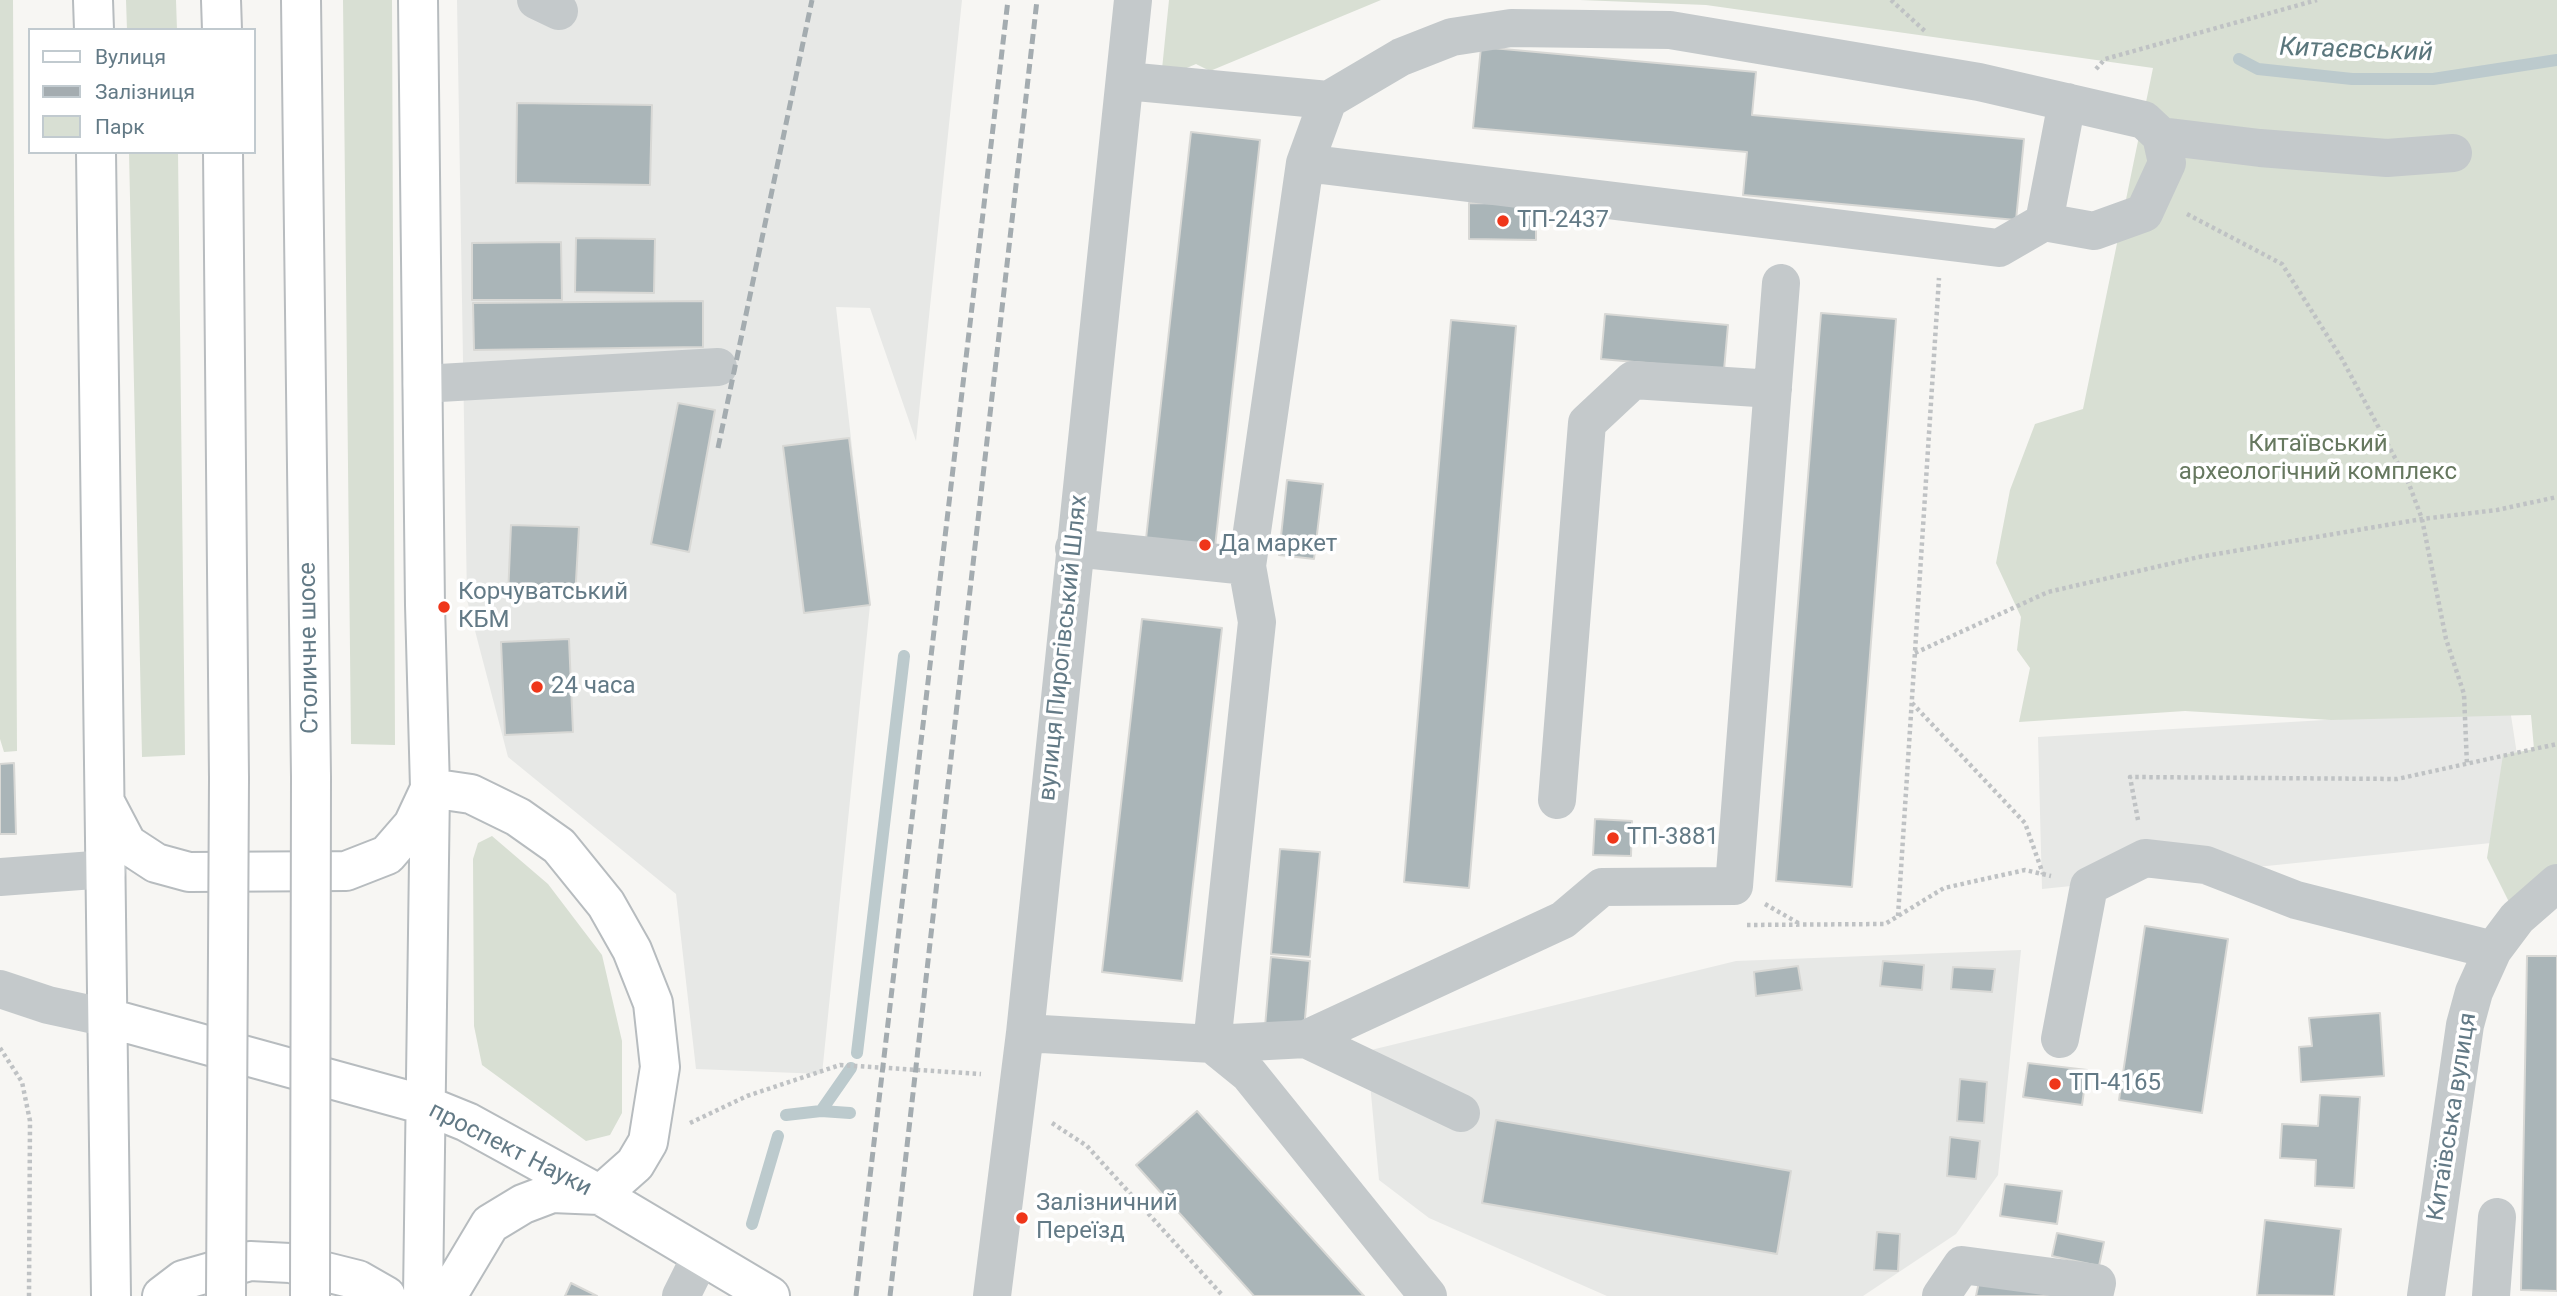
<!DOCTYPE html>
<html>
<head>
<meta charset="utf-8">
<style>
  body { margin:0 }
  #map { position:relative; width:2557px; height:1296px; overflow:hidden; background:#f7f6f3; font-family:Roboto,sans-serif }
  canvas { display:block }
  .legend { position:absolute; left:28px; top:28px; width:228px; height:126px; box-sizing:border-box; background:#fff; border:2px solid #c1cacf; margin:0; padding:9px 12px; list-style:none; font-size:21px; color:#637a86 }
  .legend li { display:flex; align-items:center; gap:14px; height:35px }
  .legend b { width:35px; border:2px solid #c1cacf }
</style>
</head>
<body>
<div id="map">
<canvas width="2557" height="1296"></canvas>
<ul class="legend">
<li><b style="height:9px;background:#fff"></b>Вулиця</li>
<li><b style="height:9px;background:#a4acb0"></b>Залізниця</li>
<li><b style="height:19px;background:#d8dfd3"></b>Парк</li>
</ul>
</div>
<script>
const context = document.querySelector('canvas').getContext('2d');
context.lineJoin = 'round';
function fillPath(path, color) {
  context.fillStyle = color;
  context.fill(path, 'evenodd');
}
function toPath(rows) {
  const path = new Path2D();
  for (const r of rows) {
    path.moveTo(r[0], r[1]);
    for (let i = 2; i < r.length; i += 2) path.lineTo(r[i], r[i + 1]);
  }
  return path;
}
function strokePath(path, color, width, dash) {
  context.strokeStyle = color;
  context.lineWidth = width;
  context.lineCap = dash ? 'butt' : 'round';
  context.setLineDash(dash || []);
  context.stroke(path);
}
function write(font, color, halo, rows, align = 'center') {
  context.font = font + ' Roboto,sans-serif';
  context.lineWidth = 7;
  context.setLineDash([]);
  context.textBaseline = 'middle';
  context.strokeStyle = halo;
  context.fillStyle = color;
  for (const [text, x, y, turn = 0] of rows) {
    context.save();
    context.translate(x, y);
    context.rotate((+turn || 0) * Math.PI / 180);
    context.textAlign = isNaN(turn) ? turn : align;
    if (halo) context.strokeText(text, 0, 0);
    context.fillText(text, 0, 0);
    context.restore();
  }
}
fillPath(toPath([
  [457,0,962,0,916,441,870,308,836,307,870,605,822,1074,696,1069,676,894,508,757,467,600],
  [2510,709,2530,839,2042,889,2038,737],
  [2021,950,1998,1175,1956,1234,1863,1296,1607,1296,1429,1218,1379,1180,1367,1051,1736,961]
]), '#e7e8e6');
fillPath(toPath([
  [0,0,13,0,17,751,4,752,0,739],
  [126,0,176,0,177,30,127,30],
  [343,0,392,0,395,745,351,744],
  [1169,0,1381,0,1210,71,1196,64,1161,79],
  [1580,0,2557,0,2557,883,2517,918,2487,858,2503,755,2534,749,2531,715,2331,720,2185,711,2019,722,2030,668,2017,650,2021,617,1996,563,2010,490,2035,424,2083,409,2153,68,1706,5],
  [129,152,178,152,185,755,142,757],
  [492,836,548,884,602,955,622,1041,622,1113,610,1135,586,1141,482,1065,474,1026,473,859,478,843]
]), '#d8dfd3');
strokePath(toPath([
  [2239,59,2258,69,2352,79,2433,79,2557,60],
  [857,1053,904,656],
  [821,1111,851,1068],
  [786,1115,821,1111,850,1113],
  [752,1224,778,1136]
]), '#bccacd', 12);
const building = toPath([
  [1481,47,1756,72,1752,115,2024,139,2016,220,1743,195,1747,152,1473,128,1481,47],
  [517,103,652,105,650,185,516,183,517,103],
  [1191,132,1260,140,1214,556,1145,548,1191,132],
  [1469,203,1536,204,1536,240,1469,239,1469,203],
  [576,238,655,239,654,293,575,292,576,238],
  [561,242,562,300,472,300,472,243,561,242],
  [703,301,703,347,474,350,473,303,703,301],
  [1821,313,1896,319,1852,887,1776,881,1821,313],
  [1605,314,1728,325,1724,370,1601,359,1605,314],
  [1451,320,1516,326,1469,888,1404,882,1451,320],
  [678,403,715,410,689,552,651,544,678,403],
  [849,438,870,605,804,613,783,446,849,438],
  [1287,480,1323,484,1314,559,1279,555,1287,480],
  [511,525,579,527,575,599,508,596,511,525],
  [1142,619,1222,628,1182,981,1102,972,1142,619],
  [569,639,573,732,505,735,501,642,569,639],
  [14,763,16,834,0,834,0,764,14,763],
  [1595,819,1632,821,1631,856,1593,855,1595,819],
  [1280,849,1320,852,1310,957,1271,954,1280,849],
  [2145,926,2228,939,2202,1113,2119,1100,2145,926],
  [2527,956,2557,956,2557,1291,2521,1290,2527,956],
  [1271,957,1310,961,1304,1030,1265,1027,1271,957],
  [1883,961,1924,965,1922,990,1880,986,1883,961],
  [1798,966,1802,990,1756,996,1754,972,1798,966],
  [1953,967,1995,969,1992,992,1951,989,1953,967],
  [2380,1013,2384,1076,2301,1082,2299,1047,2312,1046,2309,1018,2380,1013],
  [2028,1063,2087,1070,2082,1105,2023,1097,2028,1063],
  [1960,1079,1987,1082,1984,1123,1957,1121,1960,1079],
  [2320,1095,2360,1097,2354,1188,2315,1186,2316,1160,2280,1158,2282,1124,2318,1126,2320,1095],
  [1197,1111,1364,1296,1254,1296,1136,1165,1197,1111],
  [1496,1120,1791,1171,1777,1254,1482,1203,1496,1120],
  [1950,1137,1980,1141,1976,1179,1947,1176,1950,1137],
  [2005,1184,2062,1191,2057,1224,2000,1216,2005,1184],
  [2265,1220,2341,1229,2334,1296,2257,1295,2265,1220],
  [1877,1232,1900,1234,1898,1271,1874,1270,1877,1232],
  [2057,1233,2104,1242,2099,1266,2052,1256,2057,1233],
  [1981,1273,2061,1296,1976,1296,1981,1273],
  [571,1283,597,1296,565,1296,571,1283]
]);
fillPath(building, '#aab5b8');
strokePath(building, '#d8d8d5', 2);
const major = toPath([
  [93,0,94,30],
  [418,0,425,605,430,788,423,1296],
  [96,152,111,1296],
  [430,788,471,794,518,817,559,846,606,904,632,950,653,1003,660,1067,648,1142,635,1164,600,1195,552,1193,523,1204,490,1224,447,1296],
  [106,804,127,844,156,863,189,872,346,871,387,855,413,825,428,793],
  [108,1018,425,1105,467,1122,600,1195,770,1296],
  [162,1296,183,1280,250,1261,290,1263,358,1280,386,1296]
]);
const highway = toPath([
  [221,0,222,30],
  [301,0,311,777],
  [223,152,229,779]
]);
strokePath(major, '#b7bcbf', 42);
strokePath(highway, '#b8bcbf', 42);
strokePath(toPath([
  [1891,0,1927,33],
  [2096,69,2105,59,2317,0],
  [2187,214,2282,264,2342,359,2409,484,2422,519,2446,639,2464,694,2467,765],
  [1915,653,2048,592,2199,557,2422,519,2497,510,2557,497],
  [1912,703,2025,823,2043,874],
  [2138,820,2130,777,2397,779,2557,744],
  [1765,904,1800,924],
  [1898,916,1939,278],
  [1747,925,1885,924,1944,888,2025,870,2051,876],
  [0,1048,22,1082,30,1121,29,1296],
  [690,1123,747,1096,840,1065,981,1074],
  [1052,1123,1087,1146,1223,1296]
]), '#bfc2c4', 4.5, [3.5, 3.5]);
strokePath(toPath([
  [536,0,559,11],
  [1126,81,1328,100,1401,57,1452,37,1511,28,1670,30,1979,82,2144,120,2161,136,2167,163,2144,213,2094,231,2044,222],
  [1328,100,1305,163,1247,566,1257,622,1212,1044,1249,1074,1428,1296],
  [2161,136,2260,148,2387,158,2453,153],
  [1305,163,1999,248,2044,222,2067,102],
  [422,384,718,367],
  [1074,548,1247,566],
  [1557,800,1587,423,1633,380,1773,389],
  [0,877,107,869],
  [0,989,48,1005,108,1018],
  [1025,1033,1212,1044,1306,1039,1563,920,1602,887,1734,886,1781,283],
  [1306,1039,1461,1113],
  [2060,1039,2089,886,2145,858,2206,865,2296,900,2493,950],
  [681,1296,701,1256],
  [992,1296,1025,1033,1133,0],
  [1941,1296,1962,1265,2097,1283,2094,1296],
  [2426,1296,2465,1025,2474,992,2493,950,2517,918,2557,883],
  [2491,1296,2497,1217]
]), '#c4c9cb', 38);
strokePath(major, '#fff', 38);
strokePath(highway, '#fff', 38);
strokePath(toPath([
  [718,448,812,0],
  [856,1296,1008,0],
  [890,1296,1037,0]
]), '#a4acb0', 5, [10, 5]);
const highwayBridge = toPath([
  [226,1296,229,779],
  [310,1296,311,777]
]);
strokePath(highwayBridge, '#b8bcbf', 42, []);
strokePath(highwayBridge, '#fff', 38);
for (const [x, y, r, color] of [
  [1503,221,7,"#ef361a"],
  [1205,545,7,"#ef361a"],
  [444,607,7,"#ef361a"],
  [537,687,7,"#ef361a"],
  [1613,838,7,"#ef361a"],
  [2055,1084,7,"#ef361a"],
  [1022,1218,7,"#ef361a"]
]) {
  const dot = new Path2D();
  dot.arc(x, y, r, 0, 2 * Math.PI);
  context.fillStyle = color;
  context.fill(dot);
  strokePath(dot, '#fff', 2.5);
}
write('24px', '#637a86', '#fff', [
  ["ТП-2437",1517,221],
  ["Да маркет",1219,545],
  ["Корчуватський",458,593],
  ["КБМ",458,621],
  ["24 часа",551,687],
  ["ТП-3881",1627,838],
  ["ТП-4165",2069,1084],
  ["Залізничний",1036,1204],
  ["Переїзд",1036,1232]
], 'left');
write('24px', '#66785f', '#fff', [
  ["Китаївський",2318,445],
  ["археологічний комплекс",2318,473]
]);
write('24px', '#637a86', '#fff', [
  ["Столичне шосе",310,648,-91],
  ["вулиця Пирогівський Шлях",1064,648,-84],
  ["Китаївська вулиця",2453,1117,-81],
  ["проспект Науки",510,1150,27]
]);
write('italic 26px', '#5a767c', '#fff', [
  ["Китаєвський",2356,51,2]
]);
</script>
</body>
</html>
